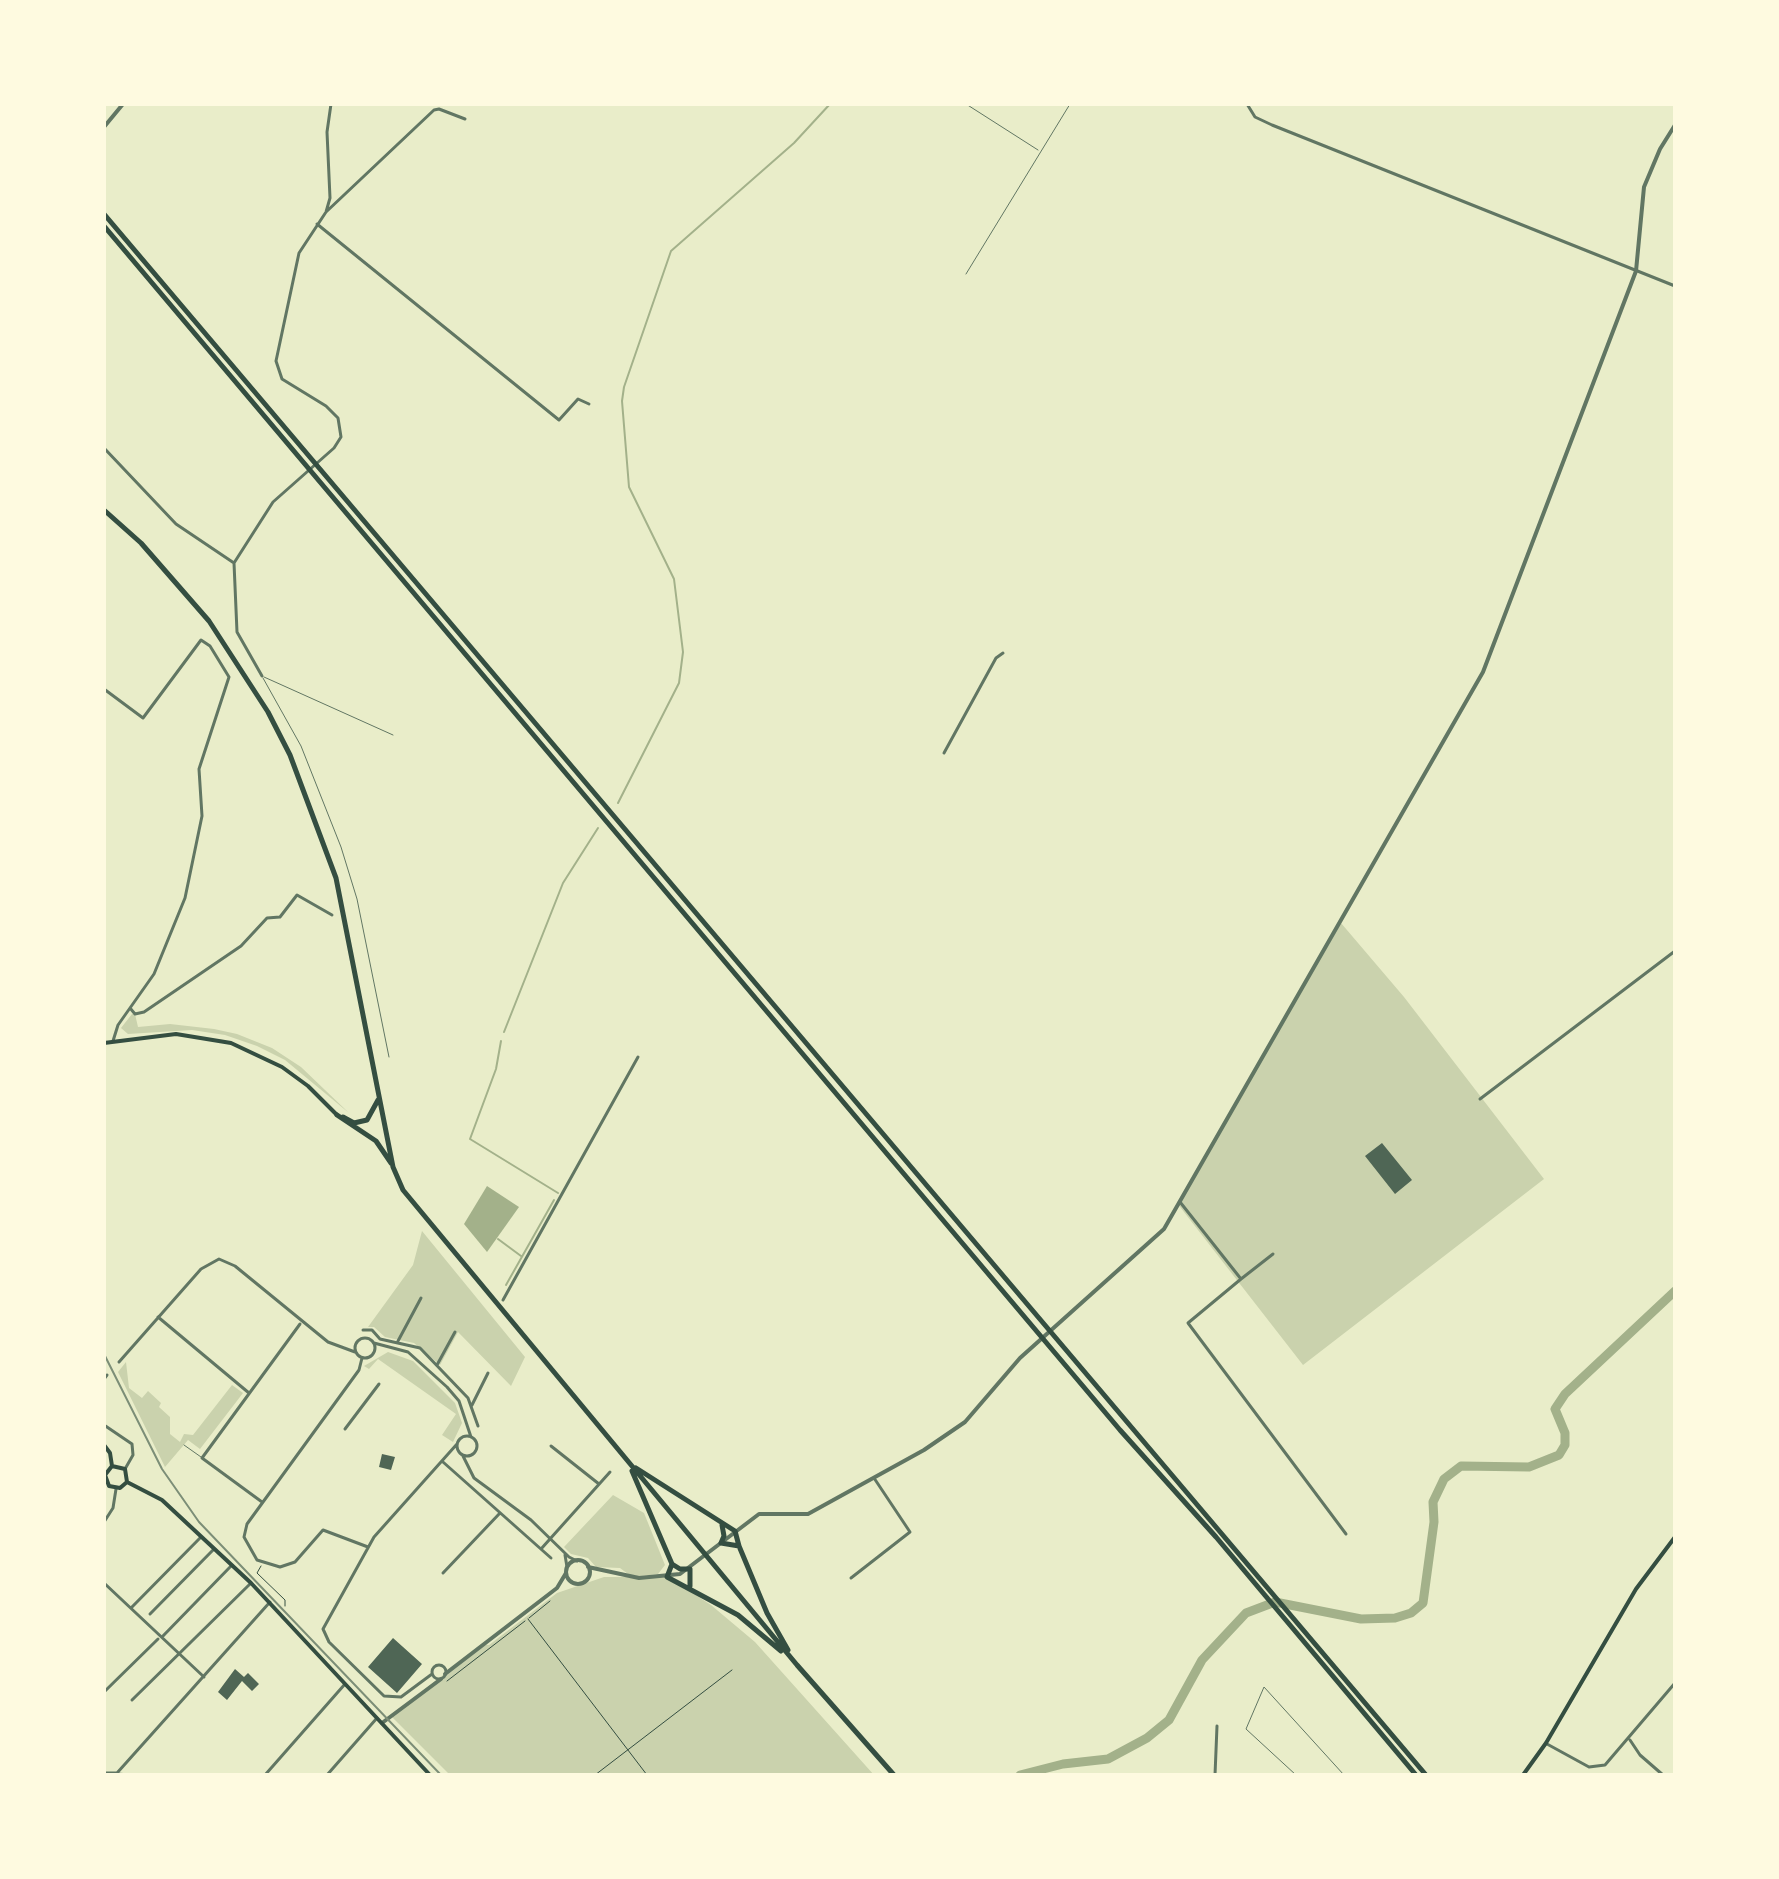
<!DOCTYPE html>
<html>
<head>
<meta charset="utf-8">
<style>
  body { margin:0 }
  #map { position:relative; width:1779px; height:1879px; overflow:hidden; background:#e9edc9; font-family:Lora,serif }
  canvas { display:block }
  .frame { position:absolute; inset:0; border:106px solid #fefae0; pointer-events:none }
</style>
</head>
<body>
<div id="map">
<canvas width="1779" height="1879"></canvas>
<div class="frame"></div>
</div>
<script>
const context = document.querySelector('canvas').getContext('2d');
context.lineJoin = 'round';
function fillPath(path, color) {
  context.fillStyle = color;
  context.fill(path, 'evenodd');
}
function toPath(rows) {
  const path = new Path2D();
  for (const r of rows) {
    if (r.length === 3) {
      path.moveTo(r[0] + r[2], r[1]);
      path.arc(r[0], r[1], r[2], 0, 2 * Math.PI);
      continue;
    }
    path.moveTo(r[0], r[1]);
    for (let i = 2; i < r.length; i += 2) path.lineTo(r[i], r[i + 1]);
  }
  return path;
}
function strokePath(path, color, width, dash) {
  context.strokeStyle = color;
  context.lineWidth = width;
  context.lineCap = dash ? 'butt' : 'round';
  context.setLineDash(dash || []);
  context.stroke(path);
}
fillPath(toPath([
  [1341,923,1404,997,1544,1179,1303,1365,1177,1203],
  [132,1014,135,1014,138,1027,170,1024,214,1029,237,1034,272,1048,301,1067,349,1113,285,1060,257,1046,225,1035,192,1030,128,1034,121,1028],
  [422,1231,525,1357,511,1386,458,1332,440,1365,414,1343,385,1337,374,1327,368,1327,413,1265],
  [388,1352,413,1361,455,1403,462,1423,453,1442,442,1435,456,1414,378,1359,369,1369,364,1366],
  [126,1362,129,1388,142,1398,148,1391,161,1403,159,1407,170,1417,170,1434,180,1442,184,1434,193,1435,232,1385,243,1393,200,1449,188,1440,165,1467,118,1372],
  [613,1495,644,1513,665,1565,658,1574,633,1577,665,1575,711,1605,755,1642,874,1775,450,1775,391,1716,482,1644,489,1645,557,1593,604,1577,632,1577,620,1568,596,1567,588,1558,571,1554,564,1547]
]), '#cad2ad');
fillPath(toPath([
  [487,1186,519,1207,487,1252,464,1224]
]), '#a3b18a');
strokePath(toPath([
  [618,803,679,683,683,652,674,579,629,487,622,401,624,387,671,251,794,143,830,104],
  [504,1032,563,883,598,828],
  [501,1041,496,1069,470,1139,558,1193],
  [498,1239,521,1256],
  [506,1285,554,1200]
]), '#a3b18a', 2);
strokePath(toPath([
  [1020,1775,1063,1764,1108,1759,1147,1738,1169,1720,1202,1660,1246,1613,1275,1602,1361,1619,1395,1618,1411,1613,1423,1603,1434,1522,1433,1502,1444,1479,1461,1466,1529,1467,1559,1455,1565,1445,1565,1433,1555,1409,1565,1394,1675,1291]
]), '#a3b18a', 9);
fillPath(toPath([
  [1382,1143,1412,1180,1395,1194,1365,1156],
  [382,1454,395,1457,391,1470,379,1467],
  [393,1638,422,1664,397,1693,368,1667],
  [235,1669,244,1677,248,1673,259,1684,252,1691,242,1681,227,1700,218,1692]
]), '#4f6655');
strokePath(toPath([
  [104,1462,104,1465],
  [261,1566,257,1573,285,1600,285,1606],
  [529,1618,550,1601],
  [528,1619,647,1775],
  [447,1681,525,1621],
  [595,1775,732,1670]
]), '#344e41', 1);
strokePath(toPath([
  [966,104,1038,150],
  [966,274,1070,104],
  [264,677,393,735],
  [263,678,301,746,341,847,357,899,389,1057],
  [184,1445,201,1457],
  [1296,1775,1246,1729,1264,1687,1344,1775]
]), '#617663', 1);
strokePath(toPath([
  [1247,104,1255,117,1272,125,1675,286],
  [326,212,434,110,439,109,465,119],
  [317,224,559,420,578,399,589,404],
  [104,448,176,524,234,563],
  [262,676,237,632,234,563,273,502,334,448,341,437,338,418,326,406,282,379,276,361,299,253,326,212,330,198,327,132,331,104],
  [104,689,143,718,201,640,210,646,229,677,199,769,202,816,185,898,154,974,118,1025,113,1041],
  [944,753,996,658,1003,653],
  [130,1008,135,1014,144,1012,241,946,267,918,280,917,297,895,332,915],
  [1480,1099,1675,951],
  [1180,1202,1241,1279,1188,1323,1346,1534],
  [1241,1279,1273,1254],
  [503,1300,638,1057],
  [158,1317,249,1393],
  [363,1330,372,1330,380,1339,420,1348,468,1398,478,1426],
  [365,1348,10],
  [398,1341,421,1298],
  [374,1343,408,1352,447,1387,459,1401,471,1437],
  [362,1358,359,1370,247,1524,244,1537,257,1560,280,1567,295,1562,323,1530,368,1547],
  [119,1362,201,1269,219,1259,235,1266,328,1342,355,1352],
  [437,1365,455,1332],
  [104,1379,107,1375],
  [472,1405,488,1373],
  [104,1425,132,1444,133,1455,125,1469],
  [345,1429,379,1384],
  [467,1446,10],
  [551,1446,599,1484],
  [463,1456,474,1478,531,1520,569,1557,577,1561],
  [443,1462,551,1558],
  [262,1502,202,1458,300,1324],
  [104,1522,113,1508,116,1489],
  [541,1549,610,1472],
  [565,1555,567,1567],
  [443,1573,500,1513],
  [851,1578,910,1532,874,1478],
  [104,1583,204,1677],
  [131,1608,201,1537],
  [150,1614,214,1549],
  [162,1637,232,1565],
  [439,1672,7],
  [432,1674,401,1697,384,1696,329,1642,323,1629,374,1537,457,1444],
  [104,1692,158,1639],
  [132,1700,251,1583],
  [1630,1740,1640,1755,1663,1775],
  [1547,1744,1589,1767,1605,1765,1675,1683],
  [104,1773,117,1773,270,1602],
  [117,1774,129,1775],
  [265,1775,345,1684],
  [327,1775,377,1718],
  [1215,1775,1217,1726]
]), '#617663', 3);
strokePath(toPath([
  [104,127,123,104],
  [578,1572,12],
  [588,1567,639,1578,680,1574,759,1514,808,1514,924,1450,965,1422,1020,1358,1164,1229,1483,672,1636,271,1644,187,1660,149,1675,125],
  [445,1674,557,1588,566,1573],
  [382,1723,441,1679]
]), '#617663', 4);
strokePath(toPath([
  [104,1043,176,1034,231,1043,282,1067,308,1086,337,1115],
  [104,1445,110,1453,112,1466],
  [112,1466,105,1475,109,1486,120,1488,127,1482],
  [112,1466,125,1469,127,1482],
  [127,1482,162,1500,251,1583,430,1775],
  [1523,1775,1546,1743,1636,1589,1675,1537]
]), '#344e41', 4);
strokePath(toPath([
  [104,510,141,543,209,621,268,712,290,755,336,878,393,1167,403,1190,797,1665,894,1775],
  [337,1115,376,1141,391,1163],
  [343,1117,354,1123,367,1120,378,1100],
  [636,1468,735,1531,739,1546],
  [632,1471,672,1564,680,1569,690,1569,690,1586],
  [722,1525,724,1536,721,1543,739,1546,767,1613,788,1650],
  [672,1564,667,1577,738,1615,781,1651]
]), '#344e41', 5);
strokePath(toPath([
  [104,214,1426,1775],
  [104,226,1120,1430,1216,1537,1416,1775]
]), '#344e41', 5);
strokePath(toPath([
  [104,1354,162,1469,199,1522,441,1775]
]), '#7c8e77', 2);
</script>
</body>
</html>
